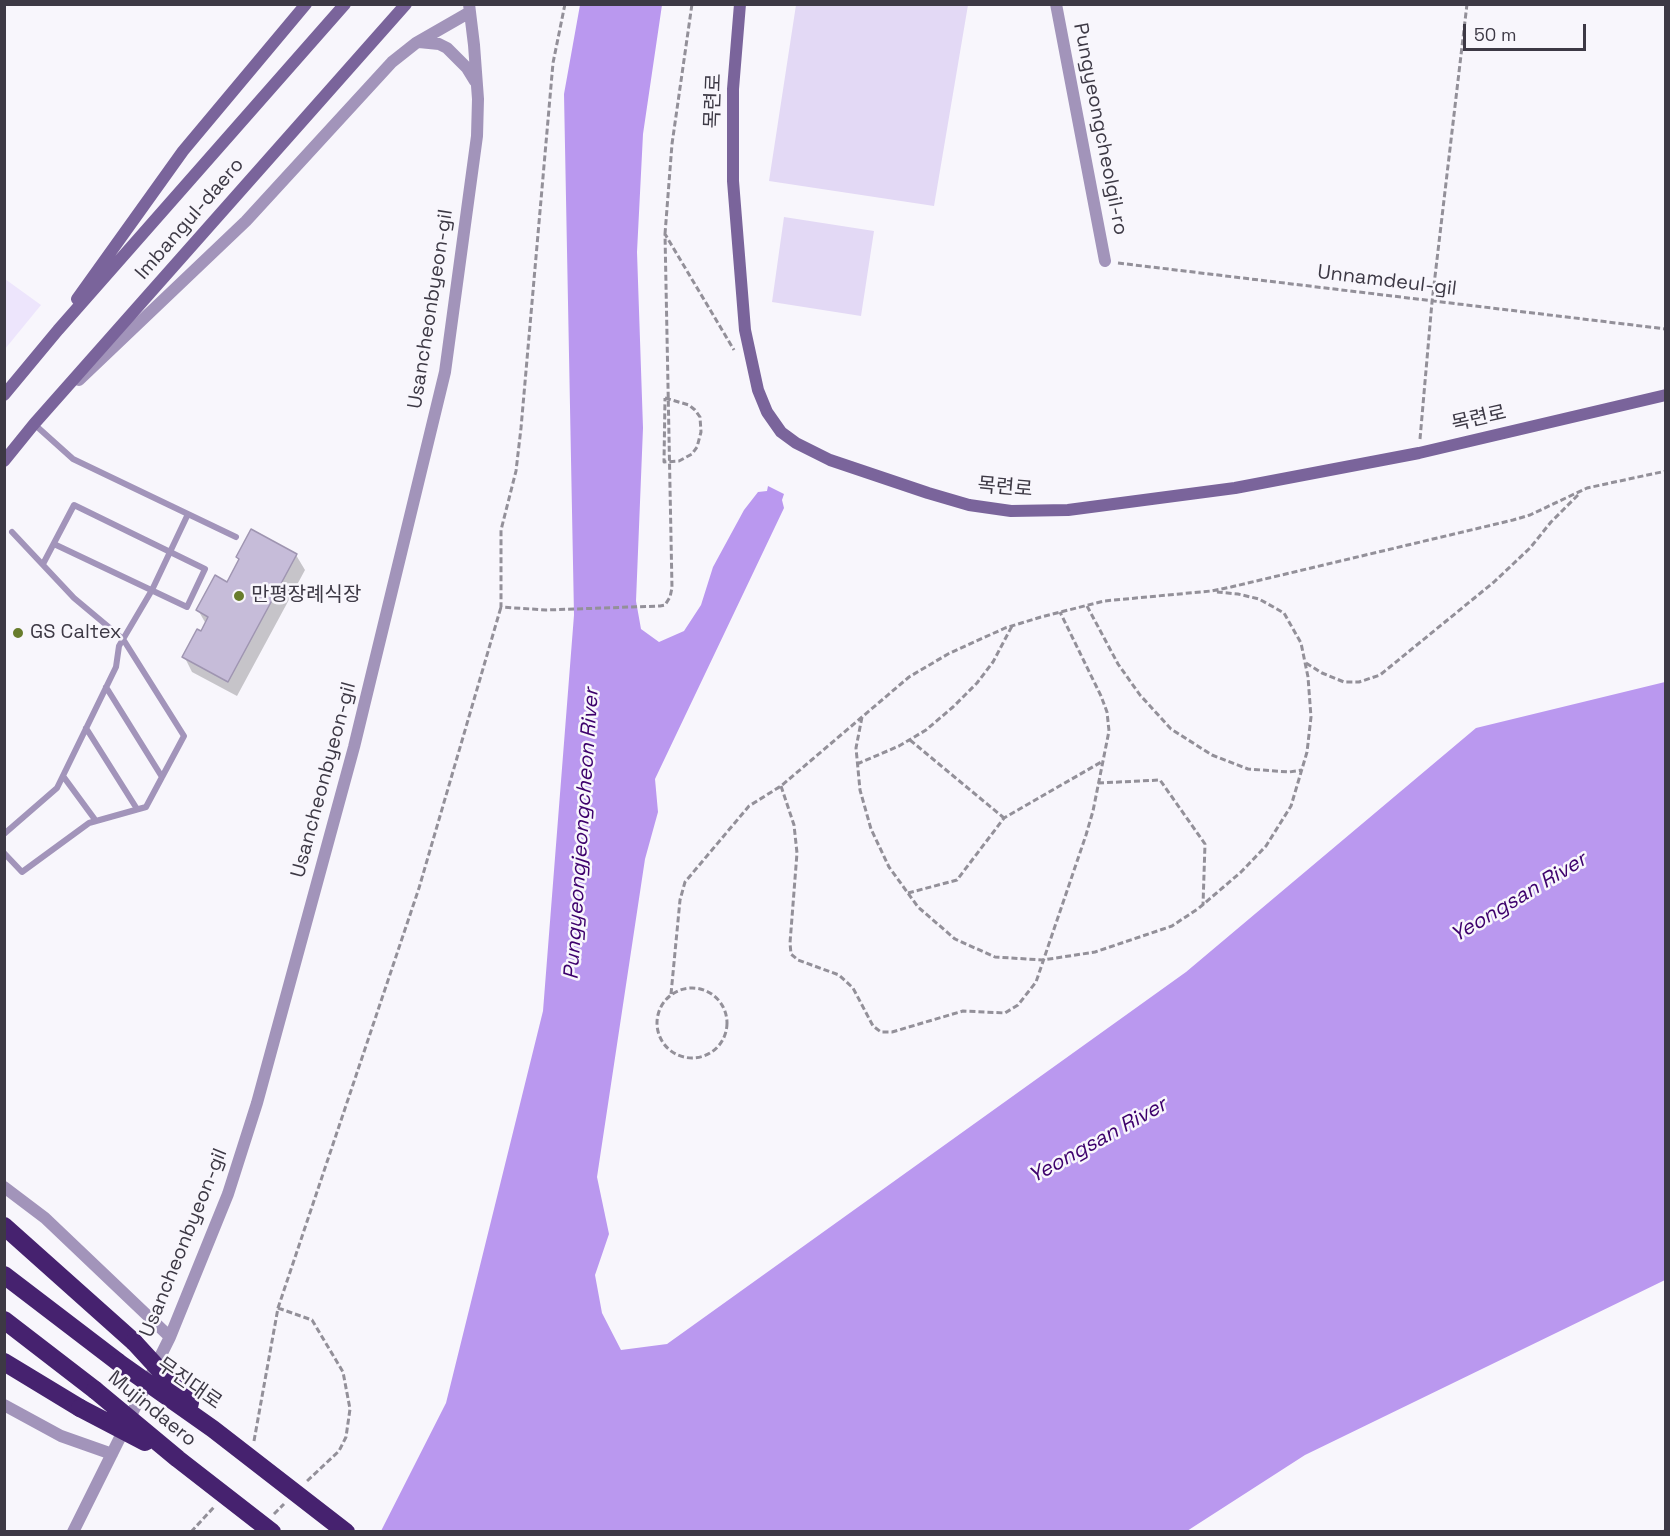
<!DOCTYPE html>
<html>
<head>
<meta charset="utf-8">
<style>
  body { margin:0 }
  #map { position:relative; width:1670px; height:1536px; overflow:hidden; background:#f8f6fc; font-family:"Space Grotesk",sans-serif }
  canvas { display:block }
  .frame { position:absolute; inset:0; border:6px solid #3d3945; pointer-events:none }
  .scale { position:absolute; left:1463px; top:24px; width:123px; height:27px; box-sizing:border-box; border:3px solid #3d3945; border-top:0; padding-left:8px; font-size:18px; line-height:21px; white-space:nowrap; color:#3d3945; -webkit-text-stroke:4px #f8f6fc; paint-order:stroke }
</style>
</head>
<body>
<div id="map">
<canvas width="1670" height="1536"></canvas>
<div class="frame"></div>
<div class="scale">50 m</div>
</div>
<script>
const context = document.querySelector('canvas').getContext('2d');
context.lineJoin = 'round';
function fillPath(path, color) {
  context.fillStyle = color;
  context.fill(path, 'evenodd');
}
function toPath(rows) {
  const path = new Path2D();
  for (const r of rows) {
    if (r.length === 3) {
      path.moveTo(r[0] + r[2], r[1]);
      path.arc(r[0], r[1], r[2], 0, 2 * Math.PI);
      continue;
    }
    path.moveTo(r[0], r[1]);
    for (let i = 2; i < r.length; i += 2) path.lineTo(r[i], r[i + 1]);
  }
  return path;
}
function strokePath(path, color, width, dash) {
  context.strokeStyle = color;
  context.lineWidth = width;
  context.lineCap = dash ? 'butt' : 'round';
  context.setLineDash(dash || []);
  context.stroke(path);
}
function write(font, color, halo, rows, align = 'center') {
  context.font = font + ' "Space Grotesk","Noto Sans KR",sans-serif';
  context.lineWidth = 5;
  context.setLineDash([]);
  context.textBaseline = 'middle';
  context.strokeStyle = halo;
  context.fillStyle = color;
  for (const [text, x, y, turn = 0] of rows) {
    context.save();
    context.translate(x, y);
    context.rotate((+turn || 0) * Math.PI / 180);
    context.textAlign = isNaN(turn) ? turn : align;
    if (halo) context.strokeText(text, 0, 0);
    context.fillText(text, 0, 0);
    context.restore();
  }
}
fillPath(toPath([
  [5,279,41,305,5,349]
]), '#ede5fc');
fillPath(toPath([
  [796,5,968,5,934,206,769,181],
  [784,217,874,231,861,316,772,302]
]), '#e3d9f5');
fillPath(toPath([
  [580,5,662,5,643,134,637,252,643,428,636,601,641,629,659,642,684,631,701,605,713,567,744,510,758,492,767,491,768,486,784,494,782,500,784,508,655,779,658,812,645,859,597,1177,609,1234,595,1275,602,1313,621,1350,667,1344,1186,972,1476,728,1665,682,1665,1280,1305,1455,1187,1531,381,1531,446,1403,543,1011,574,615,564,94]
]), '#ba98ef');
fillPath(toPath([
  [296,555,305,570,237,696,192,672,184,656,206,624,198,610,227,584,239,561,237,557]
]), '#0003');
const building = toPath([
  [251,529,297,554,228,682,182,657,197,629,201,631,208,617,196,610,215,575,227,582,239,559,236,557,251,529]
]);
fillPath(building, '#c6bcd9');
strokePath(building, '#9f95b1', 1.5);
strokePath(toPath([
  [565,4,553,63,521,428,516,471,501,530,501,607,546,610,660,606,665,605,670,597,672,588,665,234,734,350],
  [665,234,672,144,692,4],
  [1118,263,1666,329],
  [665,398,689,405,695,410,700,417,701,432,697,447,692,454,679,461,664,462,665,398],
  [1420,439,1432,302,1467,4],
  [1087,606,1118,664,1140,695,1171,729,1212,755,1248,769,1289,772,1302,770],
  [1306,663,1322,673,1344,682,1359,682,1380,675,1494,582,1530,548,1551,522,1580,493],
  [862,717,856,748,860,790,871,829,889,867,918,907,955,939,995,957,1043,960,1095,952,1172,926,1199,908,1241,872,1266,846,1291,806,1307,752,1311,717,1308,677,1301,643,1284,613,1259,599,1238,594,1217,592],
  [910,740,1004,818],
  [857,764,899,746,926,730,953,707,977,683,993,662,1012,626],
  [1098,783,1160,780,1205,844,1203,905],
  [781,786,794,825,797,853,790,943,791,954,798,960,839,975,853,988,873,1026,881,1032,892,1032,963,1011,1005,1013,1018,1005,1036,982,1086,835,1093,811,1109,731,1107,712,1101,696,1060,612],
  [908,893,957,880,1004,818,1103,761],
  [692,1023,35],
  [671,994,680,900,685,882,749,806,781,786,909,677,948,654,1005,628,1041,617,1104,601,1211,591,1231,587,1513,520,1530,515,1587,488,1666,471],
  [278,1308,312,1320,343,1372,350,1409,346,1437,339,1451,306,1482],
  [254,1441,278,1308,419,888,501,607],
  [274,1514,284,1504],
  [191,1532,214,1507],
  [1663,1532,1666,1530]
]), '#939099', 3, [6, 3]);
strokePath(toPath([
  [34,424,73,459,236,537],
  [43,564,74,505,205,569,187,607,54,544],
  [106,687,162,777],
  [86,728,137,809],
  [63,776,96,821],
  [4,834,57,788,116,667,119,646,152,590,188,514],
  [4,853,22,872,89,823,146,807,184,736,123,639,74,598,12,532]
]), '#a294ba', 6);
strokePath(toPath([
  [1056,4,1105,261],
  [419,42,439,44,447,48,467,68,475,81],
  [79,380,246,221,392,62,416,43,470,12],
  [4,1187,45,1218,170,1337],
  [4,1405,61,1436,112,1454],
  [73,1532,170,1337,228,1194,257,1103,354,747,445,372,477,136,478,99,474,45,469,4]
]), '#a294ba', 12);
strokePath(toPath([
  [740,4,733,89,733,181,745,330,758,390,767,412,781,432,796,443,830,460,928,493,969,505,1011,511,1068,510,1235,488,1419,453,1666,395],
  [77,299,183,151,306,4],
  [4,395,58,330,345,4],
  [4,461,34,424,406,4]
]), '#7a649b', 12);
strokePath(toPath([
  [4,1226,134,1342],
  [4,1275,118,1362],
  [4,1320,95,1390],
  [4,1362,80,1408]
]), '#46226f', 18);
strokePath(toPath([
  [134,1342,190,1403],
  [118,1362,213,1429,346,1532],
  [95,1390,178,1459,272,1532],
  [80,1408,145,1442]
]), '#46226f', 18);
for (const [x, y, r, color] of [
  [239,596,6,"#687c2c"],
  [18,633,6,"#687c2c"]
]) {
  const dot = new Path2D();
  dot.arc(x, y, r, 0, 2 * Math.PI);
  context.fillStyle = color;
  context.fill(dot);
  strokePath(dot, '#f8f6fc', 2);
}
write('20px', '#3d3945', '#f8f6fc', [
  ["목련로",714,101,-88],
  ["Pungyeongcheolgil-ro",1100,129,79],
  ["Imbangul-daero",190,219,-49],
  ["Unnamdeul-gil",1387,281,7],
  ["Usancheonbyeon-gil",431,309,-81],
  ["목련로",1479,419,-13],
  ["목련로",1005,488,5],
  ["Usancheonbyeon-gil",324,780,-75],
  ["Usancheonbyeon-gil",184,1243,-68],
  ["무진대로",189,1384,35],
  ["Mujindaero",152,1409,39]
]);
write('20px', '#3d3945', '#f8f6fc', [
  ["만평장례식장",251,596],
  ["GS Caltex",30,633]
], 'left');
write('italic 21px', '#3d006c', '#f8f6fc', [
  ["Pungyeongjeongcheon River",582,834,-86],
  ["Yeongsan River",1519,898,-31],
  ["Yeongsan River",1098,1141,-29]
]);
</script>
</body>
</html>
